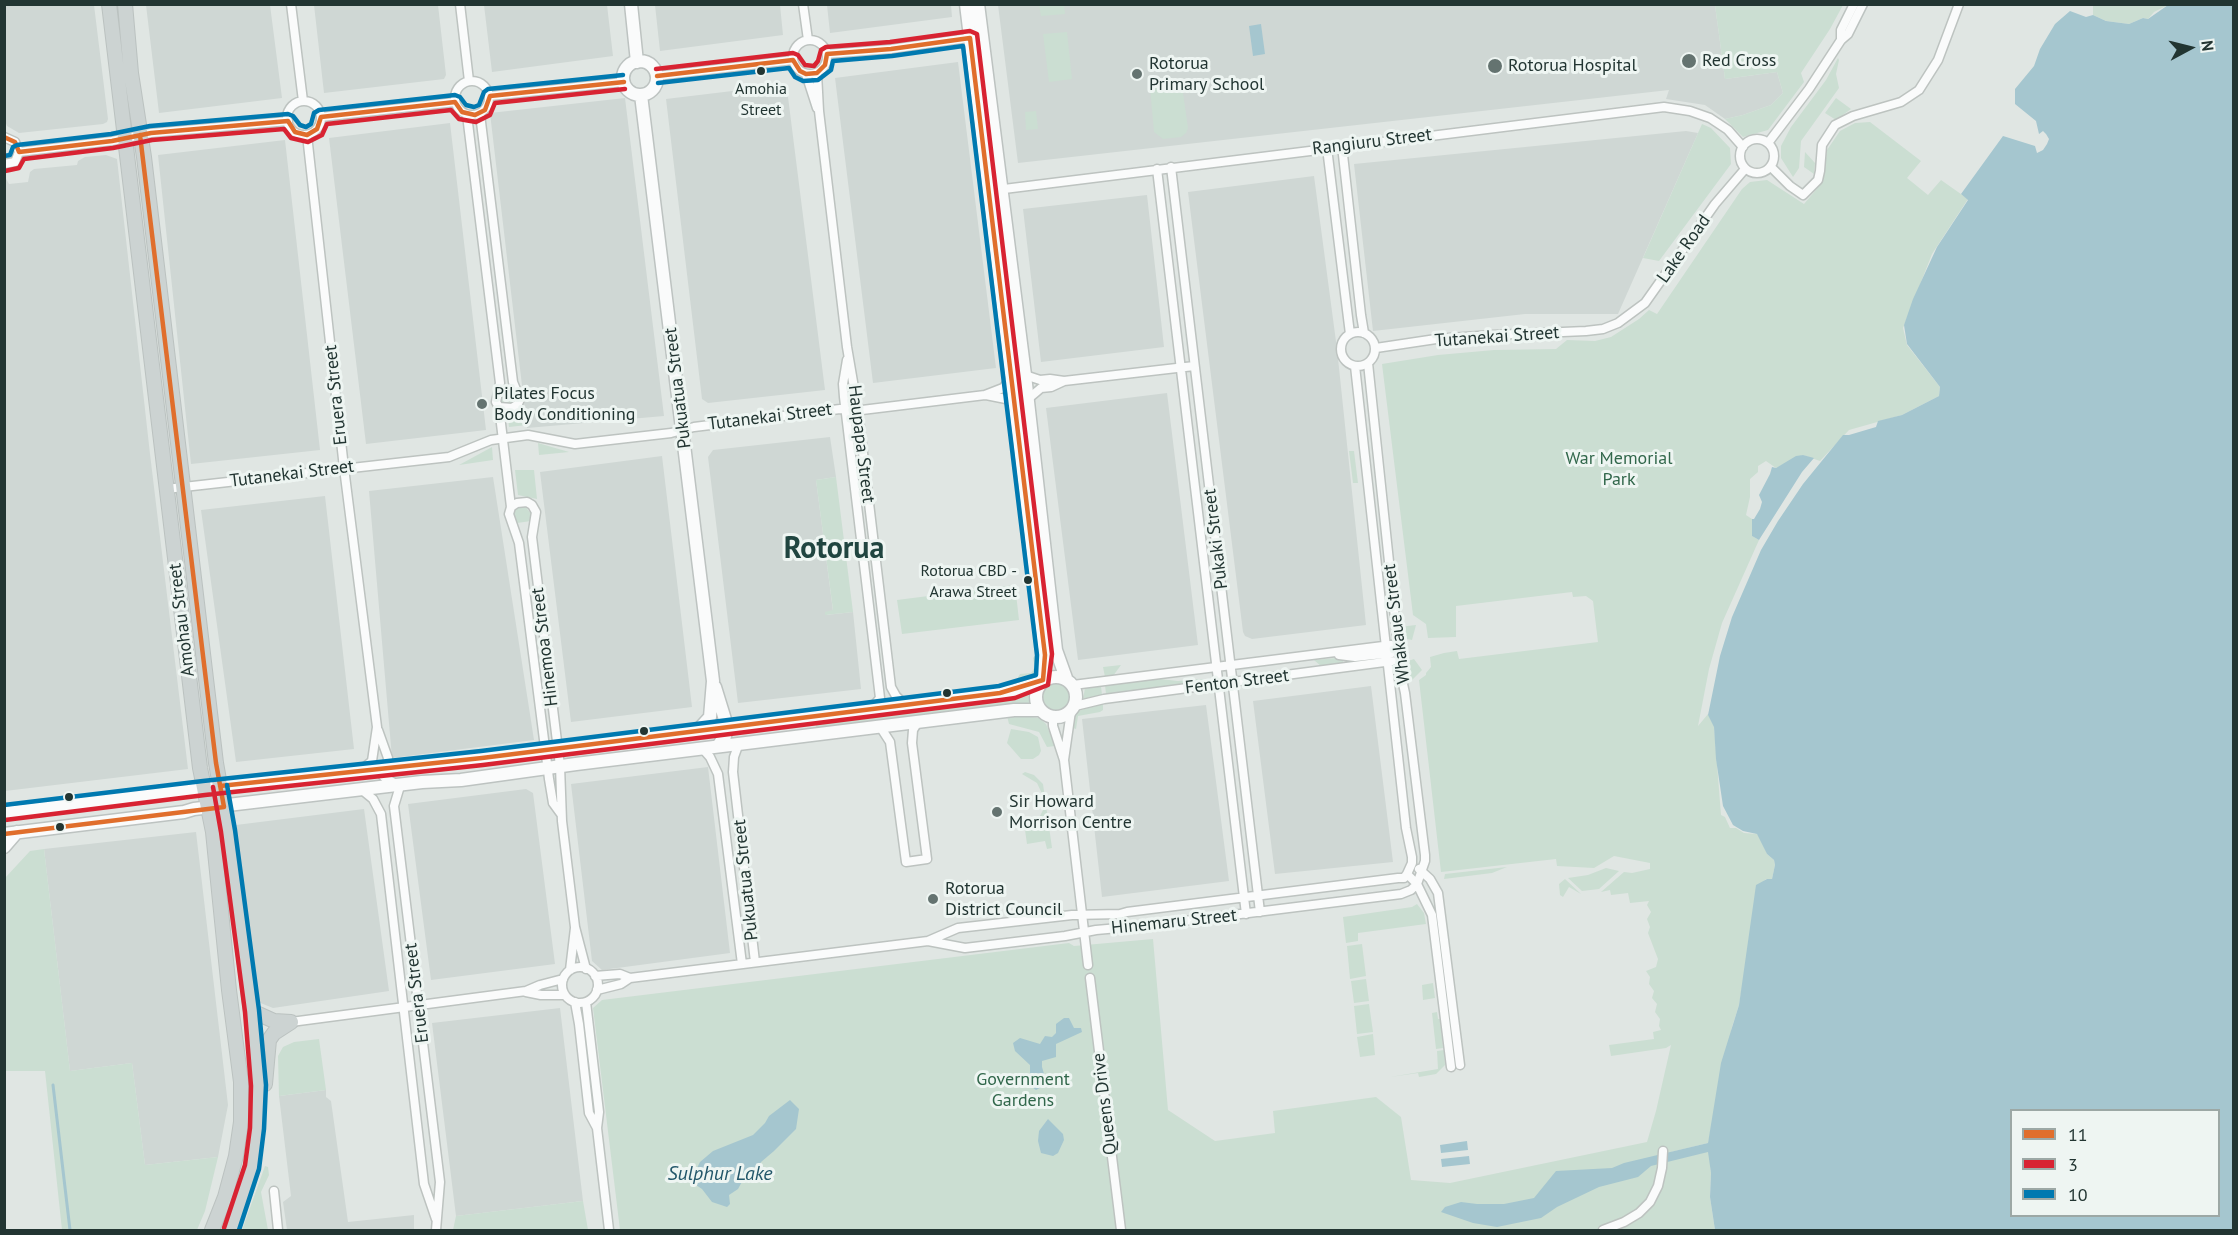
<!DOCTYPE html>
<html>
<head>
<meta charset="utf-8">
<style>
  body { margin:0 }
  #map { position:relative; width:2238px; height:1235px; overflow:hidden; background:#e0e6e3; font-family:"PT Sans",sans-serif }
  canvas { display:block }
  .frame { position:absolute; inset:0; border:6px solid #223532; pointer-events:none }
  .legend { position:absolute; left:2010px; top:1109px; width:210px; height:108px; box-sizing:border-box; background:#eef5f2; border:2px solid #9ca8a5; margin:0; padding:8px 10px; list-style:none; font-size:18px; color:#223532 }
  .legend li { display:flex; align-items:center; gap:12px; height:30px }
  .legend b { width:30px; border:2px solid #9ca8a5 }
  .north { position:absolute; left:2160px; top:18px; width:60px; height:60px; -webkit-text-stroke:4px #eef5f2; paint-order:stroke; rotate:83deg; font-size:16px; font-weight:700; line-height:24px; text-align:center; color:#223532 }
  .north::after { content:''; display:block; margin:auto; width:21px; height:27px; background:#223532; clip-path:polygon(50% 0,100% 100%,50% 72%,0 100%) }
</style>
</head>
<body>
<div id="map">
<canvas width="2238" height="1235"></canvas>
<div class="frame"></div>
<ul class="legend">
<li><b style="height:8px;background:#e06e2c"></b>11</li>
<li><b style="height:8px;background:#d82332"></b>3</li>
<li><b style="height:8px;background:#0079b0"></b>10</li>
</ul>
<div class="north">N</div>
</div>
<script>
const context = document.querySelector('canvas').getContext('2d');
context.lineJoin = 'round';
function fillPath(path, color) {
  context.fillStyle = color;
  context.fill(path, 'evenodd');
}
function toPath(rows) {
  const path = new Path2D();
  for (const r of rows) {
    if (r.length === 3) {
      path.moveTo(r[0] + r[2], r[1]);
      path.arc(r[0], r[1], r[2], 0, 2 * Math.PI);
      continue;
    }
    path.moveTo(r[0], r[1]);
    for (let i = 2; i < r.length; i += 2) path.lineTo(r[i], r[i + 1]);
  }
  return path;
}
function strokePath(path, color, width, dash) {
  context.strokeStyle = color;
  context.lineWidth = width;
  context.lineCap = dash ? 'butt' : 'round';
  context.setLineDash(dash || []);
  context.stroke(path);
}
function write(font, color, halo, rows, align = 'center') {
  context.font = font + ' "PT Sans",sans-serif';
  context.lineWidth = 6;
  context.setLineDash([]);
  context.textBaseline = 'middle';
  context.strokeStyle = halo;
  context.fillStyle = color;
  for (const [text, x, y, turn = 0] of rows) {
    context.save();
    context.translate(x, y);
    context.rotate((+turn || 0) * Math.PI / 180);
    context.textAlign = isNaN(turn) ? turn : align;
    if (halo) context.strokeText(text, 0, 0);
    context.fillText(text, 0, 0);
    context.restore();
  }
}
fillPath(toPath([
  [4,5,94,5,108,119,107,122,103,124,19,133,7,126,4,118],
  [146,5,270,5,282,98,159,113],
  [314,5,438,5,446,75,444,79,324,93],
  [484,5,607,5,613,56,492,72],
  [655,5,780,5,783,35,660,51],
  [827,5,951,5,952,17,830,33],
  [998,5,1715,5,1725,79,1777,72,1783,93,1771,105,1743,115,1725,119,1705,105,1666,99,1669,90,1018,163],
  [958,62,996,368,873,383,835,78],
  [782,85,787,89,825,390,708,403,702,399,666,99],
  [625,98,664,416,527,428,490,113],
  [450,123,486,430,366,444,329,138],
  [1686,131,1698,133,1618,314,1525,314,1373,331,1354,164],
  [285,140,320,450,191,464,158,155],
  [106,155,117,159,150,454,188,769,5,791,5,177,9,184,28,182,30,172,34,169,77,165,78,161,85,157],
  [1314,176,1337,349,1366,625,1252,639,1245,636,1243,632,1188,192],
  [1147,195,1164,347,1041,362,1023,209],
  [1167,393,1198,645,1078,660,1046,408],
  [830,437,836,477,816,480,833,611,826,615,853,612,861,689,738,703,708,457,713,450],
  [662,456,692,707,571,722,540,472],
  [493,477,534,740,392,758,369,491],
  [325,496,354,749,236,762,201,510],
  [1371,686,1393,862,1275,874,1253,701],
  [1206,705,1229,881,1102,897,1082,719],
  [708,767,730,953,602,970,592,961,571,784],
  [526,789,533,793,555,964,431,980,408,804],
  [364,809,389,991,273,1008,258,1002,236,825],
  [196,832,228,1105,218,1157,145,1165,132,1063,70,1071,44,849],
  [560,1008,583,1201,456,1216,432,1023],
  [326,1090,326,1097,331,1101,348,1222,414,1215,414,1230,287,1230,283,1202,291,1196,279,1096]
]), '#cfd7d4');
fillPath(toPath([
  [1039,5,1064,5,1065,14,1041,16],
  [1715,5,1843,5,1830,29,1801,73,1804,82,1768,130,1743,137,1725,119,1743,115,1771,105,1783,93,1777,72,1725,79],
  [2093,5,2168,5,2154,12,2148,19,2143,18,2129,24,2106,21,2093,15],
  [1067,32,1072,79,1049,82,1043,34],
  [1838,58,1839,60,1836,74,1839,88,1801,141,1799,168,1793,177,1781,158,1781,146,1791,127,1826,80],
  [1173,80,1182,86,1188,128,1186,133,1181,137,1163,139,1154,132,1150,88,1158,81],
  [1836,98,1851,109,1836,120,1825,113],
  [1036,111,1038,129,1026,130,1025,112],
  [1870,122,1921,161,1907,178,1928,195,1941,180,1968,199,1932,254,1903,328,1907,345,1940,387,1939,396,1902,415,1849,430,1820,461,1803,455,1776,468,1766,461,1758,466,1758,472,1750,479,1750,497,1746,515,1752,519,1752,536,1759,540,1722,623,1709,669,1698,726,1708,714,1714,726,1721,815,1725,817,1730,828,1736,828,1744,833,1757,834,1761,838,1767,854,1774,860,1775,865,1772,879,1766,879,1760,885,1739,1005,1732,1027,1708,1143,1671,1152,1681,1158,1709,1151,1711,1173,1710,1197,1715,1230,620,1230,593,1008,602,1000,1069,943,1074,946,1153,939,1168,1110,1215,1141,1275,1133,1273,1111,1376,1097,1401,1117,1411,1180,1450,1183,1647,1142,1656,1111,1671,1045,1666,1048,1611,1056,1609,1045,1654,1039,1653,1032,1661,1030,1659,1026,1660,1019,1655,1012,1657,1004,1652,998,1654,991,1649,984,1650,977,1646,971,1656,967,1658,959,1648,933,1650,927,1647,919,1651,912,1647,905,1649,901,1630,903,1628,893,1611,895,1610,890,1601,892,1624,872,1632,873,1650,869,1650,863,1614,856,1594,868,1557,866,1556,859,1441,872,1419,680,1426,675,1426,673,1431,667,1430,657,1444,653,1457,651,1459,659,1598,642,1593,601,1586,596,1573,597,1572,592,1456,606,1456,637,1428,638,1426,624,1413,615,1382,364,1438,355,1494,350,1556,349,1567,340,1595,341,1611,337,1639,319,1649,310,1657,314,1742,189,1750,182,1767,180,1804,204,1821,184,1824,176,1827,150,1840,131,1855,123],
  [1702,124,1711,128,1730,148,1731,164,1659,261,1643,258],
  [1805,152,1815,163,1814,174,1804,167],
  [514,390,516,398,513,404,502,402,500,398,502,392],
  [525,409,527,425,509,427,508,417],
  [538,443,569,452,539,455],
  [492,447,493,460,459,465],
  [1349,451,1354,451,1358,483,1353,483],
  [515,470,534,470,537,499,518,495],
  [836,477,853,612,825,615,825,612,833,610,816,480],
  [524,505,532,515,531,521,517,523,513,513,519,506],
  [1015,585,1019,620,902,634,897,600],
  [1416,625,1412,640,1403,638,1399,627],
  [1040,650,1040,666,1037,672,1030,678,1014,684,1020,674,1031,673,1035,667,1033,658],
  [1337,658,1343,659,1343,665,1322,667,1314,660],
  [1414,659,1422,670,1412,680,1406,677,1405,667,1408,661],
  [1121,665,1113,676,1105,677,1103,667],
  [1160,679,1178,681,1200,679,1209,681,1106,694,1105,685],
  [1057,696,15],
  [1101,686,1102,695,1083,699,1085,688],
  [1028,693,1030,705,816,729,816,722,1019,697],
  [1103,703,1103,710,1100,712,1078,716,1076,729,1073,728,1072,724,1078,711],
  [1013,715,1040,718,1046,724,1055,746,1047,747,1039,732,1009,724,1007,716],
  [1011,729,1029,732,1038,737,1041,751,1039,755,1033,759,1021,759,1007,743],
  [1025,772,1034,775,1043,784,1052,848,1047,849,1045,841,1027,844,1025,830,1038,820,1044,808,1044,798,1037,783,1022,774],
  [44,849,70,1071,132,1063,145,1165,218,1157,205,1211,197,1230,62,1230,45,1071,4,1071,5,878,30,851],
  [1507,867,1492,873,1444,879,1445,874],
  [1606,868,1619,871,1599,889,1582,891,1568,878,1588,875],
  [1565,879,1581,894,1569,887,1563,897,1560,895,1559,884],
  [1417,904,1424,913,1426,924,1358,933,1358,941,1346,943,1343,917,1412,907],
  [1362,944,1366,976,1350,979,1347,946],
  [1366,979,1369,1001,1354,1003,1351,981],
  [1433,983,1435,998,1423,1000,1422,985],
  [1369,1004,1373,1032,1357,1034,1354,1006],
  [1437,1012,1438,1019,1440,1019,1443,1048,1436,1049,1432,1013],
  [1373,1034,1375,1055,1360,1057,1357,1037],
  [319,1039,326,1090,279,1096,278,1056,283,1047,294,1042],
  [1444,1050,1445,1065,1436,1074,1419,1077,1418,1073,1390,1077,1438,1069,1437,1051],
  [265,1166,268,1167,269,1175,261,1192,268,1230,242,1230],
  [583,1201,588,1230,453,1230,456,1216]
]), '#cbded2');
fillPath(toPath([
  [2168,5,2233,5,2233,1230,1715,1230,1710,1197,1711,1173,1708,1152,1651,1166,1638,1177,1599,1187,1557,1207,1541,1218,1497,1227,1473,1223,1441,1212,1445,1207,1461,1202,1477,1204,1504,1204,1534,1198,1556,1171,1612,1168,1624,1163,1708,1143,1721,1063,1739,1005,1756,885,1767,879,1772,879,1775,865,1774,860,1767,854,1757,834,1743,831,1733,825,1723,806,1716,759,1714,727,1708,715,1720,656,1732,617,1761,550,1778,521,1803,484,1843,435,1849,435,1876,427,1878,421,1902,415,1939,396,1940,387,1907,344,1904,325,1913,299,1937,247,1968,200,1961,194,2003,136,2035,146,2037,153,2043,150,2047,144,2049,139,2046,134,2043,131,2039,134,2036,121,2015,104,2015,89,2034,66,2040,49,2055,24,2070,11,2086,17,2093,15,2106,21,2129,24,2143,18,2148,19],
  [2012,1110,2218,1110,2218,1216,2012,1216],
  [1261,24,1265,54,1253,56,1249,26],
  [1803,455,1814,458,1802,472,1759,540,1752,536,1752,519,1754,519,1760,509,1762,502,1759,495,1770,474,1772,467,1776,468,1796,456],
  [1064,1018,1069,1018,1074,1028,1081,1028,1082,1032,1056,1044,1056,1057,1042,1061,1042,1067,1047,1084,1036,1090,1032,1087,1032,1080,1030,1077,1030,1065,1015,1051,1013,1043,1020,1038,1040,1044,1045,1036,1052,1037,1056,1033,1056,1024],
  [790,1100,799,1109,796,1129,774,1151,761,1162,756,1170,744,1178,738,1189,729,1195,730,1204,727,1207,712,1202,702,1189,696,1185,696,1170,700,1162,713,1151,753,1135,765,1123,769,1116],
  [1048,1119,1063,1134,1064,1140,1058,1153,1053,1156,1041,1153,1038,1141,1039,1131],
  [1467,1141,1468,1150,1441,1153,1440,1145],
  [1469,1156,1470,1164,1442,1167,1441,1159]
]), '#a5c6cf');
strokePath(toPath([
  [53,1085,70,1230]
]), '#a5c6cf', 3);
const street = toPath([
  [291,4,303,101],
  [460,4,469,81],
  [803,4,808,40],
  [810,57,17],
  [1841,40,1841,30,1854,4],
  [827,54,891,49,975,37],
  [817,73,819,111,847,347,858,411,891,687,896,696,905,705],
  [806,74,817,108],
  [657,76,793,60],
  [472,98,17],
  [490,96,624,82],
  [304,118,17],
  [480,114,513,382,520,399,518,404,512,408,499,407],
  [467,115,500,383,496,402,499,407,511,507,509,514,519,543,549,779,553,803,561,814],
  [321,117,455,102],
  [307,135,344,468,377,727,372,761,360,771],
  [4,137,15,142,19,152,15,162,4,164],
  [1757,156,17],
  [1768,143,1809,89,1841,40,1848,34,1863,4],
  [1342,146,1361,315,1364,333],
  [1327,148,1350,334],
  [19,152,112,141,151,133,288,121],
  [1171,167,1260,912],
  [1771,167,1790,186,1803,195,1818,180,1820,171,1822,145,1835,125,1853,116,1901,102,1919,90,1938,60,1959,4],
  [1157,169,1246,914],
  [996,190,1664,107,1690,111,1710,118,1728,130,1743,147],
  [1358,349,17],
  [1376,348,1436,339,1493,335,1586,331,1603,329,1618,323,1645,303,1715,204,1745,169],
  [847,360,843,384,844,397,880,698,875,704,868,708],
  [1355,366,1396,738,1406,828,1412,857,1412,863,1407,874],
  [1025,375,1040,380,1050,379,1064,381],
  [986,395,1006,399,1016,405],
  [1028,399,1041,388,1051,387,1064,381,1194,366],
  [166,489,449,457,491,440,528,435,575,444,671,433,694,427,840,409,862,410,985,395,1003,388,1013,376],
  [511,507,517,503,527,502,532,505,536,512,532,537,560,766,562,821,575,927,586,969],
  [1339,655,1355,657,1392,653],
  [1073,685,1391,645],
  [1075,706,1104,699,1392,661],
  [1071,711,1064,760,1088,965],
  [1053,717,1053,726,1064,760],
  [881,728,890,742,906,862,927,859,912,743,913,730,918,722],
  [378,730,388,758,386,772],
  [739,743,734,757,733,772,755,962],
  [702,748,710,757,718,774,742,964],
  [376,768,385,778,400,786,394,806,440,1182,436,1230],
  [362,790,373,799,381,814,424,1184,436,1219],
  [1419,869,1430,879,1438,893,1460,1065],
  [1407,874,1417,884,1432,915,1451,1067],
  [928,941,965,948,1065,936,1096,930,1152,925,1401,894,1411,890,1417,884,1425,861,1425,855,1405,693,1401,675,1368,363],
  [580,985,18],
  [570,970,575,928],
  [595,976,620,974,630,978],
  [1090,978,1121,1230],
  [597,990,621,984,630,978,928,941,958,928,1072,915,1120,914,1127,912,1398,878,1404,878,1407,874],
  [526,992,541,995,565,995],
  [575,1002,579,1024,589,1113,597,1128],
  [586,1002,599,1112,597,1128,609,1230],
  [291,1022,526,991,540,985,563,979],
  [274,1191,278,1230],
  [1603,1230,1624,1222,1639,1213,1650,1202,1658,1186,1662,1168,1663,1151]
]);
const secondary = toPath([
  [631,4,637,62],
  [966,4,1045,655,1043,680],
  [978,4,1025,375,1056,650,1066,678],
  [640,78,17],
  [641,95,713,681,710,717,699,729],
  [1056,697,20],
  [715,687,727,726,725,736,718,746],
  [4,813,204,788,482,758,905,705,1012,691,1041,682],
  [4,834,184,812,194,809,422,782,461,780,576,764,1014,710,1040,710],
  [4,847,17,832]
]);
const primary = toPath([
  [109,4,200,768,213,832,229,990,241,1082,241,1122,236,1156,225,1197,212,1230],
  [125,4,131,73,144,157,216,763,228,831,257,1060,259,1100,252,1167,231,1230],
  [252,1011,274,1021,291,1022],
  [265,1084,269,1040,274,1033,291,1022]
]);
strokePath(street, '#bdc3c0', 11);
strokePath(secondary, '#bdc3c1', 15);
strokePath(primary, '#bbc2c0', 16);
strokePath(street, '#fafbfb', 8);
strokePath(secondary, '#fafbfb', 12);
strokePath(primary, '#ccd3d2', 14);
strokePath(toPath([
  [657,76,793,60,800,71,806,74,817,73,825,65,827,54,891,49,970,38,1045,655,1043,680],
  [4,137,15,142,19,152,112,141,151,133,288,121,295,132,307,135,317,129,321,117,455,102,462,112,475,115,485,110,490,96,624,82],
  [220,786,482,758,1000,693,1043,680],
  [4,834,224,807,216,763,140,135]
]), '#e06e2c', 4.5);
strokePath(toPath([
  [5,171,19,168,24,159,113,148,152,140,284,129,291,138,308,142,322,135,327,124,451,110,459,119,476,122,490,115,495,103,625,89],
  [213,787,221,832,245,1012,251,1086,250,1128,245,1165,224,1228],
  [5,820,205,795,483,765,1001,700,1015,698,1048,685,1052,654,977,34,970,31,890,42,826,47,821,50,818,61,814,66,805,65,798,55,793,53,656,69]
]), '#d82332', 4.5);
strokePath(toPath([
  [4,156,10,155,13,147,17,145,111,134,150,126,288,114,293,116,300,125,306,127,311,124,314,113,319,110,455,95,460,97,466,105,474,107,479,105,484,92,488,89,623,75],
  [227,785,235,830,259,1010,266,1085,264,1129,259,1169,239,1230],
  [4,805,203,781,481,751,999,686,1036,675,1037,655,963,46,892,56,833,61,831,70,818,80,803,81,795,77,789,68,658,83]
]), '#0079b0', 4.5);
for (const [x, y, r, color] of [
  [1689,61,8,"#647370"],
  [1495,66,8,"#647370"],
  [761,71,5,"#223532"],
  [1137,74,6,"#647370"],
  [482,404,6,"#647370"],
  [1028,580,5,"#223532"],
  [947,693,5,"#223532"],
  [644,731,5,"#223532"],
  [69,797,5,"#223532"],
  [997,812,6,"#647370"],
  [60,827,5,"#223532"],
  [933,899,6,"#647370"]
]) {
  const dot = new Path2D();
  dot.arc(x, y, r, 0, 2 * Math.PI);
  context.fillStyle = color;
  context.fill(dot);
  strokePath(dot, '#eef5f2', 2);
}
write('16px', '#223532', '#eef5f2', [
  ["Amohia",761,89],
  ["Street",761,110],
  ["Rotorua CBD -",1017,571,"right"],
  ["Arawa Street",1017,592,"right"]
]);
write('18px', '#223532', '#eef5f2', [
  ["Red Cross",1702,61],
  ["Rotorua",1149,64],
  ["Primary School",1149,85],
  ["Rotorua Hospital",1508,66],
  ["Pilates Focus",494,394],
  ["Body Conditioning",494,415],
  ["Sir Howard",1009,802],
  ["Morrison Centre",1009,823],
  ["Rotorua",945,889],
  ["District Council",945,910]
], 'left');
write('18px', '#223532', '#eef5f2', [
  ["Rangiuru Street",1372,142,-7],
  ["Lake Road",1684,249,-55],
  ["Tutanekai Street",1497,337,-4],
  ["Pukuatua Street",678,388,-97],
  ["Eruera Street",336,395,-96],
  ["Tutanekai Street",770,417,-7],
  ["Haupapa Street",861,444,83],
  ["Tutanekai Street",292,474,-7],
  ["Pukaki Street",1216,539,-97],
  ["Amohau Street",182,620,-97],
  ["Whakaue Street",1397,624,-97],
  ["Hinemoa Street",545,647,-97],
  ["Fenton Street",1237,682,-7],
  ["Pukuatua Street",746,880,-96],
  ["Hinemaru Street",1174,922,-6],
  ["Eruera Street",417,993,-97],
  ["Queens Drive",1105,1104,-97]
]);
write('18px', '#31674b', '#eef5f2', [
  ["War Memorial",1619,459],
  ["Park",1619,480],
  ["Government",1023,1080],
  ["Gardens",1023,1101]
]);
write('italic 20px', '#23576a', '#eef5f2', [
  ["Sulphur Lake",720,1174]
]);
write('bold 30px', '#204540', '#eef5f2', [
  ["Rotorua",834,549]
]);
</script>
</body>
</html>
